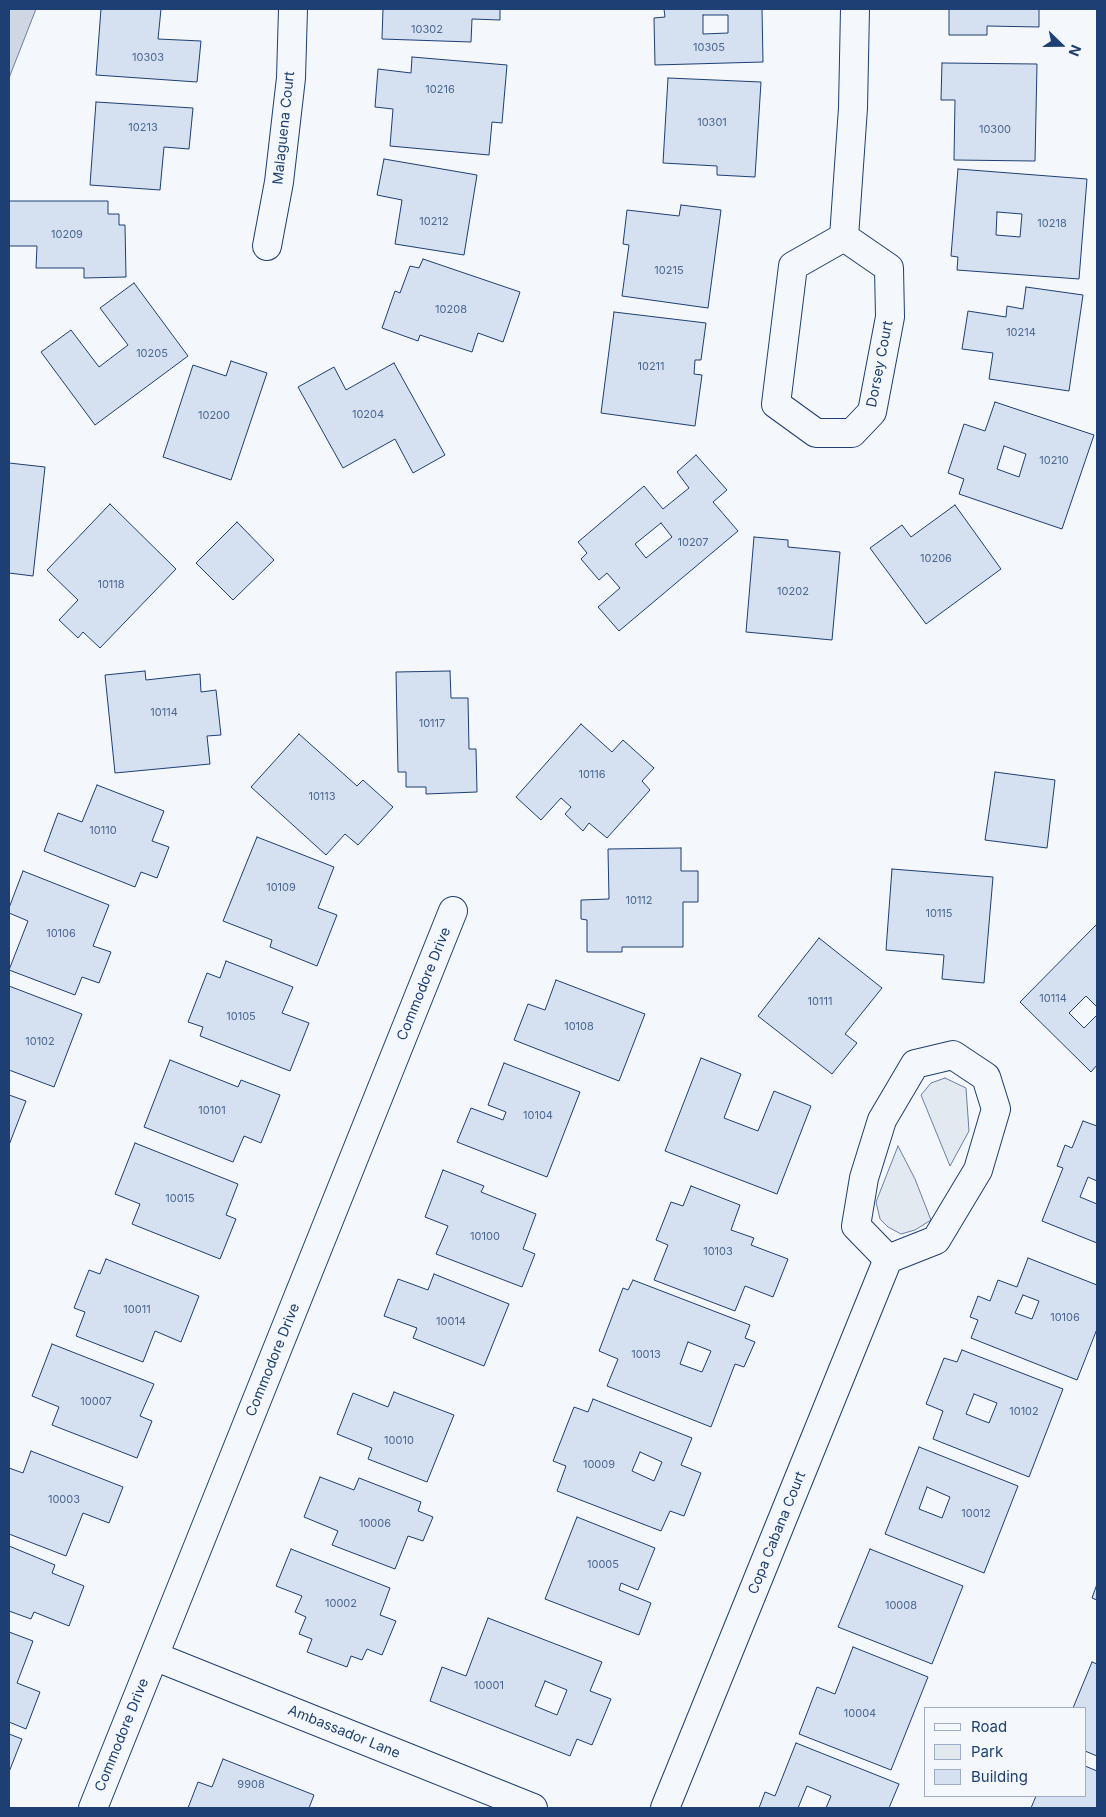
<!DOCTYPE html>
<html>
<head>
<meta charset="utf-8">
<style>
  body { margin:0 }
  #map { position:relative; width:1106px; height:1817px; overflow:hidden; background:#f4f7fb; font-family:Inter,sans-serif }
  canvas { display:block }
  .frame { position:absolute; inset:0; border:10px solid #1d3f73; pointer-events:none }
  .legend { position:absolute; left:924px; top:1707px; width:162px; height:90px; box-sizing:border-box; background:#f4f7fb; border:1px solid #9eadc5; margin:0; padding:6px 9px; list-style:none; font-size:15px; color:#1d3f73 }
  .legend li { display:flex; align-items:center; gap:10px; height:25px }
  .legend b { width:25px; border:1px solid #9eadc5 }
  .north { position:absolute; left:1036px; top:20px; width:50px; height:50px; -webkit-text-stroke:4px #f4f7fb; paint-order:stroke; rotate:112deg; font-size:14px; font-weight:700; line-height:20px; text-align:center; color:#1d3f73 }
  .north::after { content:''; display:block; margin:auto; width:18px; height:22px; background:#1d3f73; clip-path:polygon(50% 0,100% 100%,50% 72%,0 100%) }
</style>
</head>
<body>
<div id="map">
<canvas width="1106" height="1817"></canvas>
<div class="frame"></div>
<ul class="legend">
<li><b style="height:6px;background:#f4f7fb"></b>Road</li>
<li><b style="height:14px;background:#e3e9f0"></b>Park</li>
<li><b style="height:14px;background:#d5e0f0"></b>Building</li>
</ul>
<div class="north">N</div>
</div>
<script>
const context = document.querySelector('canvas').getContext('2d');
context.lineJoin = 'round';
function fillPath(path, color) {
  context.fillStyle = color;
  context.fill(path, 'evenodd');
}
function toPath(rows) {
  const path = new Path2D();
  for (const r of rows) {
    path.moveTo(r[0], r[1]);
    for (let i = 2; i < r.length; i += 2) path.lineTo(r[i], r[i + 1]);
  }
  return path;
}
function strokePath(path, color, width, dash) {
  context.strokeStyle = color;
  context.lineWidth = width;
  context.lineCap = dash ? 'butt' : 'round';
  context.setLineDash(dash || []);
  context.stroke(path);
}
function write(font, color, halo, rows, align = 'center') {
  context.font = font + ' Inter,sans-serif';
  context.lineWidth = 4;
  context.setLineDash([]);
  context.textBaseline = 'middle';
  context.strokeStyle = halo;
  context.fillStyle = color;
  for (const [text, x, y, turn = 0] of rows) {
    context.save();
    context.translate(x, y);
    context.rotate((+turn || 0) * Math.PI / 180);
    context.textAlign = isNaN(turn) ? turn : align;
    if (halo) context.strokeText(text, 0, 0);
    context.fillText(text, 0, 0);
    context.restore();
  }
}
const green = toPath([
  [945,1078,966,1088,969,1131,950,1166,921,1095,931,1083,945,1078],
  [898,1146,915,1179,931,1220,915,1230,901,1234,888,1227,880,1219,876,1202,898,1146]
]);
fillPath(green, '#e3e9f0');
strokePath(green, '#687fa3', 1);
const water = toPath([
  [9,9,36,9,9,78,9,9]
]);
fillPath(water, '#cfd7e4');
strokePath(water, '#687fa3', 1);
const building = toPath([
  [101,9,161,9,158,39,201,41,197,82,96,75,101,9],
  [383,9,500,9,500,20,472,19,471,42,382,39,383,9],
  [664,9,762,9,763,62,655,65,654,18,665,17,664,9],
  [703,15,728,15,728,33,703,34,703,15],
  [949,9,1039,9,1039,27,987,26,987,35,949,35,949,9],
  [412,57,507,65,502,123,492,122,489,155,390,146,393,109,375,107,378,69,411,73,412,57],
  [942,63,1037,64,1035,161,954,160,955,100,941,100,942,63],
  [668,78,761,82,755,177,717,175,717,166,663,163,668,78],
  [96,102,193,108,189,149,164,147,160,190,90,185,96,102],
  [384,159,477,175,464,255,395,244,402,200,377,195,384,159],
  [958,169,1087,179,1079,279,957,270,958,257,951,256,958,169],
  [997,212,1022,214,1020,237,996,235,997,212],
  [9,201,108,201,108,214,119,214,119,225,125,225,126,277,84,278,84,268,36,268,37,246,9,246,9,201],
  [681,205,721,210,708,308,622,296,629,245,623,244,627,210,679,216,681,205],
  [423,259,520,292,503,342,478,333,472,352,420,335,418,341,382,328,395,291,400,293,410,266,419,268,423,259],
  [134,283,188,356,95,425,41,352,71,330,99,367,128,345,100,308,134,283],
  [1026,287,1083,295,1069,391,989,379,993,353,962,349,968,311,1006,317,1007,306,1023,309,1026,287],
  [614,312,706,323,701,360,695,360,694,374,702,375,695,426,601,413,614,312],
  [231,361,267,373,231,480,163,457,193,365,226,376,231,361],
  [394,363,445,455,413,473,395,439,343,468,298,387,334,367,346,390,394,363],
  [995,402,1094,435,1062,529,959,494,964,479,948,473,964,424,985,431,995,402],
  [1004,446,1026,454,1019,477,997,469,1004,446],
  [696,455,727,490,713,502,738,531,619,631,598,607,620,588,607,573,599,580,581,559,587,553,578,542,644,486,663,509,689,488,677,472,696,455],
  [661,523,672,537,646,558,635,544,661,523],
  [9,463,45,467,33,576,9,573,9,463],
  [110,504,176,569,100,648,83,632,78,638,59,620,78,600,47,570,110,504],
  [955,505,1001,569,926,624,870,548,902,525,911,537,955,505],
  [237,522,274,560,233,600,196,563,237,522],
  [754,537,788,540,788,547,840,552,832,640,746,632,754,537],
  [145,671,146,680,200,674,201,692,216,690,221,735,207,736,210,764,115,773,105,675,145,671],
  [450,671,451,698,468,698,469,749,476,749,477,792,426,794,426,787,406,787,406,772,398,772,396,672,450,671],
  [581,724,612,752,623,740,654,768,642,781,650,790,607,838,589,823,583,831,565,814,571,807,561,798,541,820,516,797,581,724],
  [299,734,357,786,363,780,393,807,358,845,345,834,326,855,251,787,299,734],
  [995,772,1055,780,1047,848,985,840,995,772],
  [97,785,164,811,152,841,169,847,157,878,141,872,135,887,44,851,58,813,82,822,97,785],
  [257,837,334,867,318,908,337,915,317,966,270,947,272,940,223,921,257,837],
  [681,848,681,871,698,871,698,902,683,902,683,947,622,947,622,952,587,952,587,920,581,919,581,900,609,899,608,849,681,848],
  [892,869,993,877,984,983,942,979,944,955,886,950,892,869],
  [23,871,109,905,93,946,111,952,99,983,82,977,75,995,9,970,28,921,9,913,9,908,23,871],
  [1097,924,1097,1007,1086,996,1069,1013,1084,1028,1097,1015,1097,1065,1091,1072,1020,1002,1097,924],
  [819,938,882,988,845,1034,857,1043,832,1074,758,1016,819,938],
  [226,961,293,987,282,1013,309,1023,290,1071,200,1036,203,1027,188,1022,207,973,220,978,226,961],
  [556,980,645,1014,619,1081,514,1040,528,1004,545,1010,556,980],
  [9,986,82,1014,54,1087,9,1070,9,986],
  [701,1058,741,1074,724,1118,758,1131,774,1091,811,1106,777,1194,665,1151,701,1058],
  [170,1060,238,1087,241,1080,280,1095,261,1143,244,1136,233,1162,144,1127,170,1060],
  [504,1063,580,1092,547,1177,457,1142,471,1108,503,1120,506,1112,488,1105,504,1063],
  [9,1095,26,1101,9,1145,9,1095],
  [1083,1121,1097,1126,1097,1181,1088,1177,1080,1197,1097,1204,1097,1243,1042,1221,1063,1168,1057,1166,1065,1145,1072,1148,1083,1121],
  [135,1143,238,1184,226,1215,236,1219,220,1259,132,1224,140,1204,115,1194,135,1143],
  [443,1170,484,1186,481,1192,536,1214,523,1249,535,1254,522,1287,436,1254,448,1226,425,1217,443,1170],
  [691,1186,740,1205,731,1230,754,1238,751,1245,788,1259,773,1297,745,1286,735,1311,654,1280,668,1245,656,1240,671,1202,683,1206,691,1186],
  [1028,1258,1097,1285,1097,1329,1077,1380,971,1338,978,1320,970,1317,978,1296,990,1301,998,1280,1017,1287,1028,1258],
  [1023,1295,1039,1301,1032,1319,1015,1313,1023,1295],
  [106,1259,199,1296,181,1342,155,1331,143,1362,76,1336,85,1312,74,1308,89,1270,100,1274,106,1259],
  [434,1274,509,1304,484,1366,413,1338,417,1328,384,1316,398,1279,428,1290,434,1274],
  [633,1280,750,1325,745,1338,755,1342,744,1367,735,1364,711,1427,607,1386,618,1359,599,1351,623,1288,628,1290,633,1280],
  [688,1342,711,1351,702,1372,680,1364,688,1342],
  [52,1344,154,1384,140,1416,152,1421,137,1458,52,1425,59,1407,32,1396,52,1344],
  [962,1350,1063,1389,1029,1477,933,1439,943,1411,926,1404,944,1358,957,1362,962,1350],
  [974,1394,997,1403,989,1423,966,1414,974,1394],
  [394,1392,454,1415,427,1482,368,1459,372,1448,337,1434,353,1393,388,1407,394,1392],
  [593,1399,692,1438,681,1465,701,1473,684,1516,670,1511,661,1531,557,1491,566,1466,553,1461,574,1407,588,1412,593,1399],
  [640,1452,662,1462,654,1481,632,1471,640,1452],
  [919,1447,1018,1486,984,1573,885,1534,919,1447],
  [927,1487,950,1497,942,1518,919,1509,927,1487],
  [31,1451,123,1487,109,1523,83,1513,66,1556,9,1534,9,1468,23,1473,31,1451],
  [320,1477,354,1490,359,1478,421,1502,418,1511,433,1517,423,1541,408,1536,395,1569,332,1545,338,1531,304,1517,320,1477],
  [577,1517,655,1548,638,1590,621,1583,619,1590,651,1603,639,1635,545,1599,577,1517],
  [9,1546,55,1565,52,1573,84,1586,69,1626,34,1612,31,1619,9,1611,9,1546],
  [291,1549,390,1588,380,1615,396,1621,382,1655,367,1649,362,1660,351,1656,347,1667,307,1652,312,1639,299,1634,306,1617,295,1612,302,1596,276,1586,291,1549],
  [870,1549,963,1586,932,1664,838,1627,870,1549],
  [1097,1584,1097,1600,1092,1598,1097,1584],
  [488,1618,602,1662,590,1691,611,1699,592,1745,577,1739,570,1756,430,1701,442,1667,466,1676,488,1618],
  [545,1681,567,1690,557,1715,535,1706,545,1681],
  [9,1632,33,1641,17,1683,40,1692,26,1729,9,1722,9,1632],
  [853,1647,928,1677,891,1770,799,1734,817,1687,835,1694,853,1647],
  [1092,1662,1097,1664,1097,1756,1085,1751,1085,1708,1073,1708,1092,1662],
  [9,1734,22,1739,9,1772,9,1734],
  [796,1743,899,1784,889,1808,826,1808,831,1796,807,1786,798,1808,759,1808,765,1792,775,1796,796,1743],
  [223,1759,314,1795,309,1808,188,1808,198,1782,212,1787,223,1759],
  [1085,1766,1097,1771,1097,1808,1031,1808,1036,1796,1085,1796,1085,1766]
]);
fillPath(building, '#d5e0f0');
strokePath(building, '#1d3f73', 1);
const minor = toPath([
  [844,237,889,268,890,317,872,412,852,433,816,433,776,404,793,266,844,237],
  [844,237,853,108,855,9],
  [267,246,279,182,291,78,293,9],
  [154,1656,533,1808],
  [93,1808,453,911],
  [665,1808,888,1259,936,1240,978,1170,996,1109,986,1077,953,1055,915,1064,882,1120,864,1178,856,1226,888,1259]
]);
strokePath(minor, '#1d3f73', 30);
strokePath(minor, '#f4f7fb', 28);
write('11px', '#4b6792', null, [
  ["10302",427,30],
  ["10305",709,48],
  ["10303",148,58],
  ["10216",440,90],
  ["10301",712,123],
  ["10213",143,128],
  ["10300",995,130],
  ["10212",434,222],
  ["10218",1052,224],
  ["10209",67,235],
  ["10215",669,271],
  ["10208",451,310],
  ["10214",1021,333],
  ["10205",152,354],
  ["10211",651,367],
  ["10204",368,415],
  ["10200",214,416],
  ["10210",1054,461],
  ["10207",693,543],
  ["10206",936,559],
  ["10118",111,585],
  ["10202",793,592],
  ["10114",164,713],
  ["10117",432,724],
  ["10116",592,775],
  ["10113",322,797],
  ["10110",103,831],
  ["10109",281,888],
  ["10112",639,901],
  ["10115",939,914],
  ["10106",61,934],
  ["10114",1053,999],
  ["10111",820,1002],
  ["10105",241,1017],
  ["10108",579,1027],
  ["10102",40,1042],
  ["10101",212,1111],
  ["10104",538,1116],
  ["10015",180,1199],
  ["10100",485,1237],
  ["10103",718,1252],
  ["10011",137,1310],
  ["10106",1065,1318],
  ["10014",451,1322],
  ["10013",646,1355],
  ["10007",96,1402],
  ["10102",1024,1412],
  ["10010",399,1441],
  ["10009",599,1465],
  ["10003",64,1500],
  ["10012",976,1514],
  ["10006",375,1524],
  ["10005",603,1565],
  ["10002",341,1604],
  ["10008",901,1606],
  ["10001",489,1686],
  ["10004",860,1714],
  ["9908",251,1785]
]);
write('14px', '#1d3f73', '#f4f7fb', [
  ["Malaguena Court",284,128,-84],
  ["Dorsey Court",880,364,-79],
  ["Commodore Drive",424,984,-68],
  ["Commodore Drive",273,1360,-68],
  ["Copa Cabana Court",777,1533,-68],
  ["Ambassador Lane",344,1732,22],
  ["Commodore Drive",122,1735,-68]
]);
</script>
</body>
</html>
